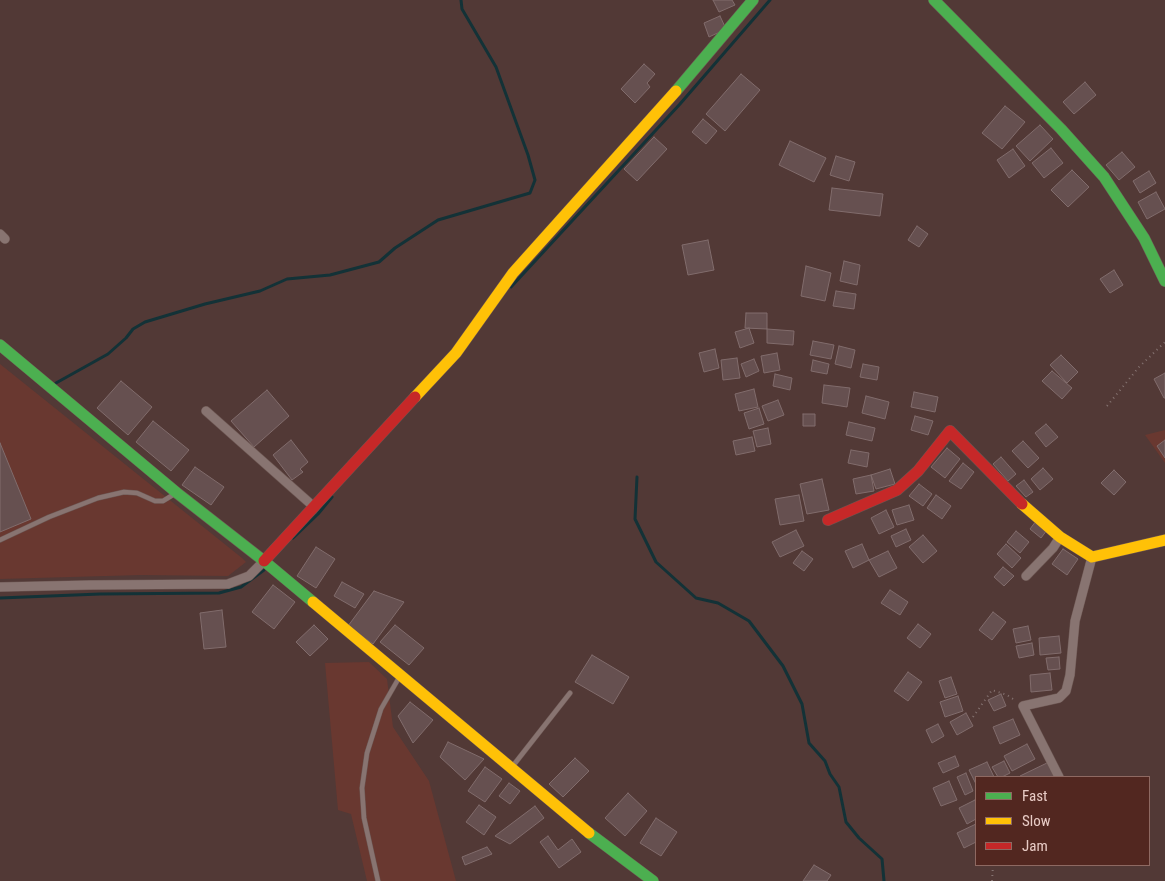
<!DOCTYPE html>
<html>
<head>
<meta charset="utf-8">
<style>
  body { margin:0 }
  #map { position:relative; width:1165px; height:881px; overflow:hidden; background:#523936; font-family:"Roboto Condensed",sans-serif }
  canvas { display:block }
  .legend { position:absolute; left:975px; top:776px; width:175px; height:90px; box-sizing:border-box; background:#522720; border:1px solid #8e6962; margin:0; padding:6px 9px; list-style:none; font-size:15px; color:#e8cbc5 }
  .legend li { display:flex; align-items:center; gap:10px; height:25px }
  .legend b { width:25px; border:1px solid #8e6962 }
</style>
</head>
<body>
<div id="map">
<canvas width="1165" height="881"></canvas>
<ul class="legend">
<li><b style="height:6px;background:#4caf50"></b>Fast</li>
<li><b style="height:6px;background:#ffc107"></b>Slow</li>
<li><b style="height:6px;background:#c62828"></b>Jam</li>
</ul>
</div>
<script>
const context = document.querySelector('canvas').getContext('2d');
context.lineJoin = 'round';
function fillPath(path, color) {
  context.fillStyle = color;
  context.fill(path, 'evenodd');
}
function toPath(rows) {
  const path = new Path2D();
  for (const r of rows) {
    path.moveTo(r[0], r[1]);
    for (let i = 2; i < r.length; i += 2) path.lineTo(r[i], r[i + 1]);
  }
  return path;
}
function strokePath(path, color, width, dash) {
  context.strokeStyle = color;
  context.lineWidth = width;
  context.lineCap = dash ? 'butt' : 'round';
  context.setLineDash(dash || []);
  context.stroke(path);
}
fillPath(toPath([
  [0,364,242,558,246,562,228,576,141,575,0,579],
  [1165,430,1165,463,1145,435],
  [369,662,387,679,393,727,429,781,456,881,367,881,351,814,338,810,325,663]
]), '#693830');
strokePath(toPath([
  [511,287,680,104,770,0],
  [56,383,108,354,126,338,133,329,145,322,205,304,260,291,287,279,330,275,379,262,395,248,438,220,530,193,535,180,528,155,496,67,462,9,461,0],
  [637,477,635,519,656,562,696,598,718,603,749,621,783,666,802,704,809,743,825,761,830,774,839,787,846,822,859,838,882,859,884,881],
  [293,538,318,514,332,497],
  [0,598,100,594,219,593,241,587,264,570]
]), '#133237', 3);
const building = toPath([
  [713,0,732,0,735,5,719,12,713,0],
  [720,16,726,29,709,37,704,23,720,16],
  [644,64,655,74,647,83,650,87,635,103,621,89,644,64],
  [741,74,760,90,725,131,706,114,741,74],
  [1085,82,1096,95,1074,114,1063,102,1085,82],
  [1005,106,1025,122,1002,149,982,133,1005,106],
  [703,119,717,131,706,144,692,132,703,119],
  [1040,125,1053,139,1030,161,1016,146,1040,125],
  [654,137,667,149,637,181,624,169,654,137],
  [790,141,826,158,814,182,779,165,790,141],
  [1051,148,1063,163,1044,178,1032,163,1051,148],
  [1013,149,1025,166,1009,178,997,160,1013,149],
  [1122,152,1135,167,1119,180,1106,165,1122,152],
  [836,156,855,162,849,181,830,175,836,156],
  [1072,170,1089,187,1068,207,1051,190,1072,170],
  [1149,171,1156,183,1140,193,1133,181,1149,171],
  [832,188,883,194,880,216,829,210,832,188],
  [1156,192,1165,209,1147,219,1138,202,1156,192],
  [917,226,928,234,919,247,908,240,917,226],
  [708,240,714,270,688,275,682,245,708,240],
  [844,261,860,265,857,285,840,281,844,261],
  [806,266,831,273,825,301,801,296,806,266],
  [1114,270,1123,285,1110,293,1100,279,1114,270],
  [836,291,856,294,854,309,833,306,836,291],
  [746,313,767,313,767,329,745,328,746,313],
  [749,328,754,343,740,348,735,332,749,328],
  [767,329,794,331,793,345,767,343,767,329],
  [813,341,834,345,831,359,810,355,813,341],
  [839,346,855,350,851,368,835,364,839,346],
  [715,349,719,368,704,372,699,353,715,349],
  [777,353,780,370,764,373,761,356,777,353],
  [1061,355,1078,372,1067,383,1050,365,1061,355],
  [737,358,740,378,723,380,721,360,737,358],
  [754,359,759,371,746,377,741,364,754,359],
  [813,360,829,364,827,374,811,371,813,360],
  [863,364,879,367,877,380,860,377,863,364],
  [1052,371,1072,388,1062,399,1042,381,1052,371],
  [1165,373,1165,398,1164,398,1154,379,1165,373],
  [775,374,792,378,790,390,773,386,775,374],
  [121,381,152,407,128,435,97,408,121,381],
  [824,385,850,388,847,407,822,403,824,385],
  [754,389,758,407,739,411,735,394,754,389],
  [267,390,289,416,254,447,231,421,267,390],
  [914,392,938,397,935,412,911,407,914,392],
  [866,396,889,402,885,419,862,413,866,396],
  [778,400,784,415,768,421,762,406,778,400],
  [759,408,764,424,749,429,744,413,759,408],
  [803,414,815,414,815,426,803,426,803,414],
  [915,416,933,421,928,435,911,430,915,416],
  [153,421,189,450,171,471,136,442,153,421],
  [849,422,875,428,872,441,846,435,849,422],
  [1046,424,1058,437,1046,447,1035,433,1046,424],
  [768,428,771,444,757,447,753,431,768,428],
  [752,437,755,451,736,455,733,441,752,437],
  [291,440,308,462,300,469,303,472,292,480,273,455,291,440],
  [1165,440,1165,458,1157,446,1165,440],
  [1023,441,1039,458,1028,468,1012,451,1023,441],
  [0,443,31,519,0,532,0,443],
  [947,448,960,459,945,478,931,467,947,448],
  [851,450,869,453,867,467,848,463,851,450],
  [1001,457,1016,474,1008,481,993,464,1001,457],
  [963,463,974,472,961,489,949,481,963,463],
  [195,467,224,487,211,505,182,485,195,467],
  [1043,468,1053,479,1040,490,1031,479,1043,468],
  [890,469,895,484,876,489,871,475,890,469],
  [1114,470,1126,482,1114,495,1101,483,1114,470],
  [871,475,874,491,856,494,853,479,871,475],
  [822,479,829,510,807,514,800,484,822,479],
  [1024,480,1033,492,1026,497,1016,486,1024,480],
  [919,484,932,494,923,506,909,496,919,484],
  [799,495,804,521,780,525,775,499,799,495],
  [936,495,951,506,942,519,927,508,936,495],
  [909,505,914,520,897,525,892,510,909,505],
  [886,510,894,527,879,534,871,518,886,510],
  [1036,521,1047,530,1041,538,1030,529,1036,521],
  [906,529,911,540,896,547,891,536,906,529],
  [796,530,804,546,780,557,772,542,796,530],
  [1016,531,1029,542,1020,553,1007,542,1016,531],
  [923,535,937,551,923,563,909,547,923,535],
  [862,544,869,560,853,568,845,551,862,544],
  [1006,544,1021,558,1012,568,997,554,1006,544],
  [316,547,335,559,316,588,297,576,316,547],
  [1063,549,1078,559,1067,575,1052,564,1063,549],
  [802,551,813,559,804,571,793,563,802,551],
  [888,551,897,568,879,577,869,560,888,551],
  [1003,567,1014,576,1004,586,994,577,1003,567],
  [342,582,364,594,355,608,334,596,342,582],
  [273,585,295,602,274,629,252,612,273,585],
  [890,590,908,602,900,615,881,603,890,590],
  [374,591,404,602,373,644,348,626,374,591],
  [222,610,226,647,204,649,200,613,222,610],
  [993,612,1006,622,992,640,979,630,993,612],
  [918,624,931,634,920,648,907,638,918,624],
  [314,625,328,639,310,656,296,642,314,625],
  [395,625,424,648,409,665,380,642,395,625],
  [1028,626,1031,640,1016,643,1013,629,1028,626],
  [1059,636,1061,653,1040,655,1039,638,1059,636],
  [1032,643,1034,655,1019,658,1016,646,1032,643],
  [592,655,629,677,613,704,575,682,592,655],
  [1059,657,1060,669,1048,670,1046,658,1059,657],
  [908,672,922,682,908,701,894,691,908,672],
  [1050,673,1052,690,1031,692,1030,675,1050,673],
  [951,677,957,694,945,698,939,681,951,677],
  [1001,694,1006,706,994,711,988,700,1001,694],
  [958,696,963,711,945,717,940,702,958,696],
  [410,702,433,720,413,743,398,716,410,702],
  [966,713,973,726,957,735,950,722,966,713],
  [1013,719,1020,735,1000,744,993,727,1013,719],
  [938,724,944,736,932,743,926,730,938,724],
  [448,742,484,759,465,780,440,757,448,742],
  [1027,744,1035,759,1012,771,1004,756,1027,744],
  [955,756,959,766,943,773,938,763,955,756],
  [575,758,589,771,563,797,549,784,575,758],
  [1004,761,1010,773,1002,777,998,777,992,767,1004,761],
  [987,762,994,777,976,777,976,784,969,770,987,762],
  [1049,762,1057,777,1020,777,1020,776,1049,762],
  [485,767,502,779,485,802,468,791,485,767],
  [966,773,973,791,965,795,957,777,966,773],
  [949,781,957,800,941,806,933,788,949,781],
  [509,783,520,791,510,804,499,796,509,783],
  [628,793,647,811,625,836,605,818,628,793],
  [975,800,976,803,976,819,967,824,959,808,975,800],
  [479,805,496,817,484,835,466,822,479,805],
  [535,806,544,818,510,844,495,836,535,806],
  [656,818,677,832,661,856,640,843,656,818],
  [976,824,976,842,964,848,957,833,976,824],
  [548,836,558,850,572,839,581,852,559,868,540,842,548,836],
  [487,847,492,854,465,865,462,857,487,847],
  [814,865,831,875,827,881,803,881,814,865]
]);
fillPath(building, '#665050');
strokePath(building, '#816c6c', 1);
const lane = toPath([
  [0,540,49,517,98,498,124,492,137,493,155,501,163,501,176,493],
  [512,767,570,693],
  [378,881,364,818,362,788,367,753,381,709,400,676]
]);
const street = toPath([
  [0,234,5,239],
  [206,411,313,506],
  [1026,576,1053,548,1060,537],
  [0,587,90,585,228,584,249,576,264,561],
  [1059,777,1023,706,1059,698,1066,691,1070,675,1075,621,1092,557]
]);
const fast = toPath([
  [934,0,1061,129,1104,177,1144,238,1165,281],
  [676,91,753,0],
  [0,345,177,493,264,561,313,602],
  [589,833,653,881]
]);
const slow = toPath([
  [415,397,456,353,513,273,676,91],
  [1022,504,1060,537,1092,557,1165,540],
  [313,602,589,833]
]);
const jam = toPath([
  [828,520,897,490,918,471,950,431,1022,504],
  [264,561,415,397]
]);
strokePath(lane, '#6c5652', 5.5);
strokePath(street, '#6c5652', 10);
strokePath(fast, '#6c5652', 12);
strokePath(slow, '#6c5652', 12);
strokePath(jam, '#6c5652', 12);
strokePath(toPath([
  [1107,406,1139,367,1165,342],
  [973,717,992,690,1007,695,1016,701],
  [992,881,993,865]
]), '#867472', 2, [1, 4]);
strokePath(lane, '#887471', 4.5);
strokePath(street, '#887471', 9);
strokePath(fast, '#4caf50', 11);
strokePath(slow, '#ffc107', 11);
strokePath(jam, '#c62828', 11);
</script>
</body>
</html>
